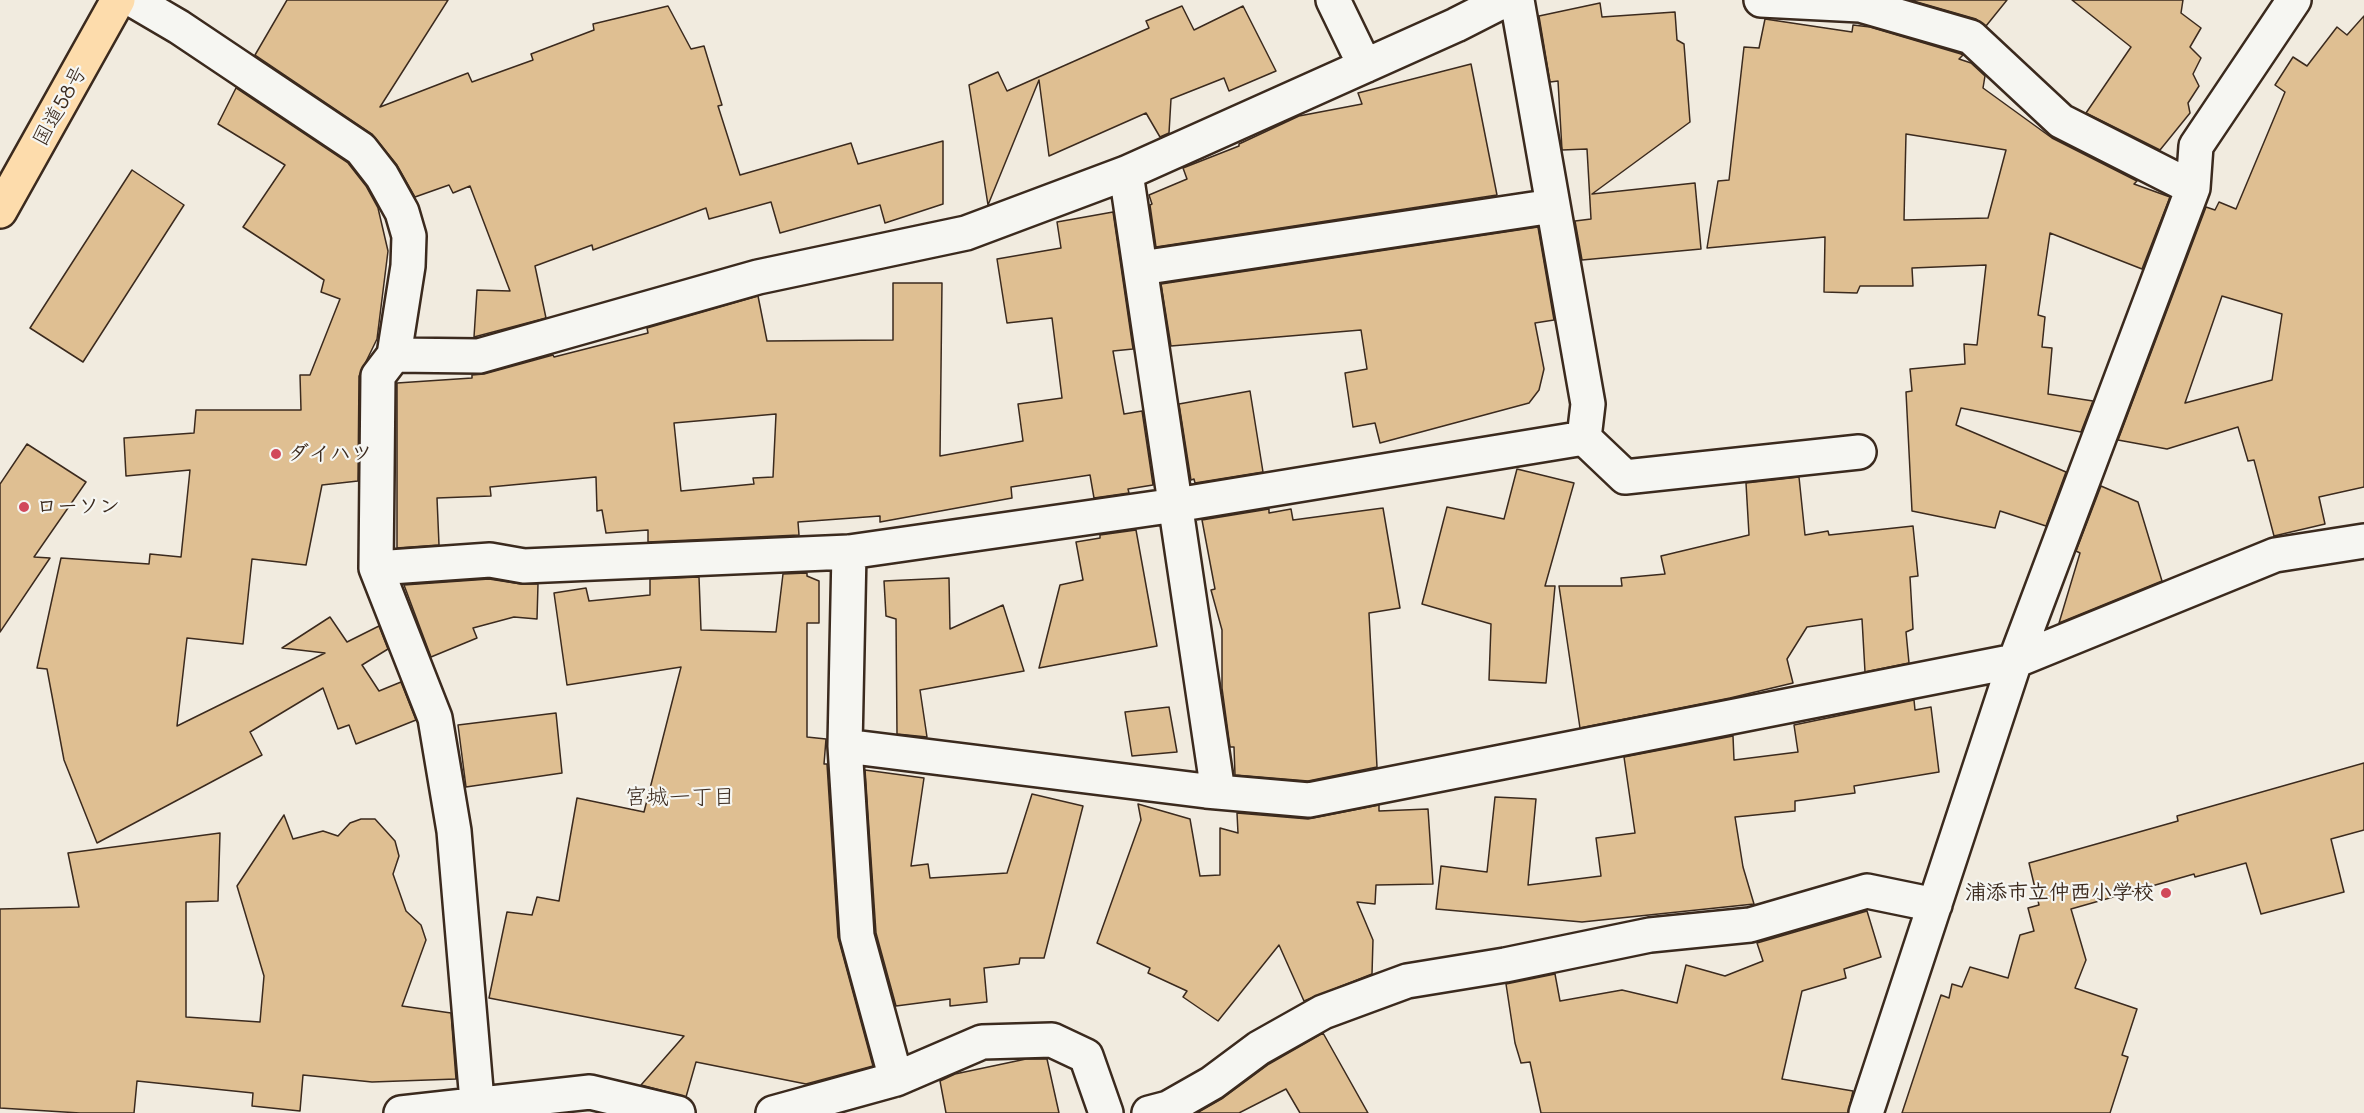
<!DOCTYPE html>
<html>
<head>
<meta charset="utf-8">
<style>
  body { margin:0 }
  canvas { display:block; background:#f1ebdf }
</style>
</head>
<body>
<canvas width="2364" height="1113"></canvas>
<script>
const context = document.querySelector('canvas').getContext('2d');
context.lineJoin = 'round';
function fillPath(path, color) {
  context.fillStyle = color;
  context.fill(path, 'evenodd');
}
function toPath(rows) {
  const path = new Path2D();
  for (const r of rows) {
    path.moveTo(r[0], r[1]);
    for (let i = 2; i < r.length; i += 2) path.lineTo(r[i], r[i + 1]);
  }
  return path;
}
function strokePath(path, color, width, dash) {
  context.strokeStyle = color;
  context.lineWidth = width;
  context.lineCap = dash ? 'butt' : 'round';
  context.setLineDash(dash || []);
  context.stroke(path);
}
function write(font, color, halo, rows, align = 'center') {
  context.font = font + ' Mali,"Klee One",sans-serif';
  context.lineWidth = 4.5;
  context.setLineDash([]);
  context.textBaseline = 'middle';
  context.strokeStyle = halo;
  context.fillStyle = color;
  for (const [text, x, y, turn = 0] of rows) {
    context.save();
    context.translate(x, y);
    context.rotate((+turn || 0) * Math.PI / 180);
    context.textAlign = isNaN(turn) ? turn : align;
    if (halo) context.strokeText(text, 0, 0);
    context.fillText(text, 0, 0);
    context.restore();
  }
}
const building = toPath([
  [287,0,448,0,380,107,468,73,472,82,533,60,531,54,594,30,593,24,668,6,691,49,704,46,722,105,718,106,740,175,851,143,858,164,943,141,943,204,885,223,880,205,780,233,771,202,709,219,706,208,593,250,592,245,535,266,546,318,474,337,477,290,510,291,470,186,453,193,449,185,415,197,397,165,372,134,255,55,287,0],
  [1910,0,2007,0,1986,26,1976,19,1910,0],
  [2072,0,2183,0,2181,13,2201,28,2190,47,2201,58,2193,74,2199,86,2188,103,2190,113,2160,150,2086,113,2131,47,2072,0],
  [1600,3,1602,17,1675,12,1677,40,1684,44,1690,122,1592,194,1695,183,1701,249,1582,260,1575,221,1591,219,1587,149,1562,150,1558,81,1550,82,1539,16,1600,3],
  [1182,6,1194,30,1243,6,1276,71,1229,91,1224,78,1171,99,1169,133,1160,137,1146,113,1049,156,1039,80,988,205,969,85,998,72,1007,91,1149,28,1146,21,1182,6],
  [2364,16,2364,487,2319,497,2325,524,2274,536,2254,460,2248,461,2238,427,2167,449,2118,440,2206,207,2215,210,2219,202,2236,209,2285,92,2275,85,2293,57,2307,66,2337,27,2347,35,2364,16],
  [2222,296,2282,314,2272,380,2185,403,2222,296],
  [1765,19,1852,32,1853,25,1870,27,1961,54,1963,55,1959,59,1971,63,1985,76,1983,88,2052,138,2137,181,2134,184,2170,197,2142,269,2050,233,2038,315,2045,317,2042,347,2052,348,2048,394,2093,401,2081,432,1961,408,1956,425,2066,472,2046,526,2000,511,1995,528,1912,511,1906,392,1912,391,1910,369,1965,364,1964,344,1977,345,1986,265,1912,268,1913,286,1860,286,1857,293,1824,292,1825,237,1707,248,1718,181,1729,180,1744,47,1759,48,1765,19],
  [1906,134,2006,150,1988,218,1904,220,1906,134],
  [1471,64,1497,195,1156,247,1150,205,1152,204,1149,195,1187,179,1183,168,1239,146,1239,144,1299,116,1362,104,1358,93,1471,64],
  [236,88,348,163,366,186,378,208,388,251,377,339,359,376,358,481,322,485,306,565,252,559,243,644,187,638,177,726,325,653,282,648,330,617,347,642,379,626,388,649,362,665,379,691,401,682,416,720,356,744,349,725,338,729,323,688,250,732,262,755,97,843,64,760,47,669,37,668,61,558,149,564,150,554,181,557,190,470,126,476,124,438,194,433,196,410,301,410,300,375,310,375,340,299,321,292,324,280,243,227,285,165,218,124,236,88],
  [132,170,184,205,83,362,30,328,132,170],
  [1113,212,1133,349,1113,351,1124,414,1142,411,1153,485,1128,489,1129,493,1094,498,1090,475,1011,487,1012,498,880,522,880,516,798,522,799,535,648,542,648,530,606,533,602,510,597,511,596,477,490,487,491,496,437,498,439,545,397,548,397,383,472,378,472,375,484,374,553,355,554,357,648,333,647,328,758,296,767,341,893,340,893,283,942,283,940,456,1023,441,1018,404,1062,398,1052,318,1007,323,997,259,1061,248,1057,222,1113,212],
  [776,414,773,477,753,478,754,484,681,491,674,423,776,414],
  [1538,227,1554,320,1535,323,1544,369,1539,390,1529,403,1380,443,1375,423,1353,427,1345,373,1367,369,1361,330,1171,346,1161,284,1538,227],
  [1250,391,1263,472,1195,483,1194,479,1191,480,1179,404,1250,391],
  [27,444,86,482,34,557,50,558,0,632,0,484,27,444],
  [1517,469,1574,483,1545,586,1555,586,1546,683,1489,680,1491,624,1422,604,1447,507,1504,519,1517,469],
  [1799,477,1805,535,1828,531,1829,535,1913,526,1918,576,1910,577,1913,629,1906,632,1909,663,1865,672,1862,619,1807,627,1787,659,1793,683,1730,698,1580,728,1559,586,1622,586,1621,578,1665,574,1661,556,1749,535,1746,483,1799,477],
  [2101,486,2138,502,2162,581,2059,623,2080,553,2076,551,2101,486],
  [1383,508,1400,608,1369,613,1377,767,1308,781,1235,775,1234,747,1230,747,1222,688,1222,630,1211,590,1215,589,1202,520,1269,509,1269,513,1291,509,1293,520,1383,508],
  [1136,530,1157,646,1039,668,1060,585,1083,580,1076,542,1100,538,1100,535,1136,530],
  [807,573,807,576,819,581,819,623,807,623,807,737,826,739,824,764,827,764,838,937,873,1066,806,1084,696,1062,686,1097,641,1085,684,1036,489,998,507,912,532,915,537,897,559,901,577,798,644,812,681,667,567,685,554,593,586,588,589,601,650,595,650,579,699,577,701,630,776,632,783,574,807,573],
  [949,578,950,629,1003,605,1024,671,920,690,927,737,897,734,896,619,886,616,884,581,949,578],
  [489,579,521,584,538,584,537,619,514,617,473,628,477,638,431,657,404,585,489,579],
  [1914,700,1915,710,1931,707,1939,772,1854,786,1855,793,1795,801,1795,811,1735,817,1743,867,1754,904,1582,922,1436,909,1441,866,1487,872,1495,797,1536,799,1528,885,1601,876,1596,838,1635,833,1624,757,1733,736,1734,760,1798,752,1794,725,1914,700],
  [1169,707,1177,752,1132,756,1125,712,1169,707],
  [556,713,562,773,466,787,458,725,556,713],
  [2364,763,2364,830,2331,839,2344,892,2261,914,2246,863,2195,877,2194,874,2071,909,2086,960,2075,988,2137,1009,2122,1055,2128,1057,2110,1113,1902,1113,1941,995,1949,998,1952,984,1962,987,1970,967,2008,978,2020,935,2034,931,2028,908,2039,905,2029,863,2178,821,2177,816,2364,763],
  [865,770,924,778,911,866,928,864,930,878,1007,873,1032,794,1083,806,1044,958,1020,958,1019,964,984,968,987,1002,950,1006,950,999,896,1006,876,933,865,770],
  [1138,804,1190,819,1200,876,1220,875,1220,828,1238,833,1237,813,1308,819,1379,805,1379,811,1428,809,1433,884,1376,885,1375,904,1357,902,1373,940,1372,974,1304,1001,1279,945,1218,1021,1183,997,1187,991,1148,973,1150,968,1097,943,1141,820,1138,804],
  [284,815,293,839,323,831,338,836,350,823,361,819,375,819,395,841,399,856,393,874,406,911,421,925,426,940,402,1006,451,1013,456,1079,372,1082,303,1075,300,1111,252,1106,253,1093,137,1081,134,1113,80,1113,0,1108,0,909,79,907,68,853,220,833,218,901,186,902,186,1017,260,1022,264,976,237,886,284,815],
  [1867,911,1881,957,1844,969,1846,978,1802,991,1782,1079,1853,1091,1848,1113,1541,1113,1530,1062,1521,1063,1515,1043,1506,984,1555,974,1560,1001,1622,990,1677,1003,1686,965,1725,976,1763,961,1757,943,1867,911],
  [1323,1033,1368,1113,1300,1113,1286,1089,1239,1113,1197,1113,1223,1098,1269,1064,1323,1033],
  [1026,1059,1047,1059,1059,1113,946,1113,940,1081,955,1074,1026,1059]
]);
fillPath(building, '#dfbf92');
strokePath(building, '#3b2a1e', 1.5);
const street = toPath([
  [133,0,179,27,361,149,382,176,402,212,409,236,408,266,394,355,378,376,376,568,435,718,454,831,478,1113],
  [1333,0,1365,66],
  [1761,0,1860,5,1971,37,2061,121,2193,188],
  [1126,173,1218,792],
  [1141,268,1553,206],
  [394,355,479,356,758,277,966,233,1126,173,1456,25,1505,0],
  [1584,438,1625,477,1859,452],
  [376,568,490,560,524,566,849,552,1176,505,1584,438,1588,404,1517,0],
  [845,746,1206,791,1309,800,2015,661,2275,555,2364,541],
  [896,1079,982,1042,1052,1040,1086,1056,1106,1113],
  [401,1113,590,1092,678,1113],
  [773,1113,896,1079,857,936,845,746,849,552],
  [1149,1113,1168,1108,1212,1083,1259,1048,1323,1012,1407,981,1505,965,1650,935,1750,925,1867,891,1935,905],
  [1866,1113,2015,661,2193,188,2196,146,2294,0]
]);
const highway = toPath([
  [0,211,118,0]
]);
strokePath(street, '#3b2a1e', 38);
strokePath(highway, '#3b2a1e', 38);
strokePath(street, '#f6f6f2', 33);
strokePath(highway, '#fddcac', 33);
for (const [x, y, r, color] of [
  [276,454,6,"#d1495b"],
  [24,507,6,"#d1495b"],
  [2166,893,6,"#d1495b"]
]) {
  const dot = new Path2D();
  dot.arc(x, y, r, 0, 2 * Math.PI);
  context.fillStyle = color;
  context.fill(dot);
  strokePath(dot, '#f6f6f2', 2);
}
write('21px', '#3b2a1e', '#f6f6f2', [
  ["国道58号",60,106,-61]
]);
write('bold 21px', '#3b2a1e', '#f6f6f2', [
  ["ダイハツ",288,454],
  ["ローソン",36,507],
  ["浦添市立仲西小学校",2154,893,"right"]
], 'left');
write('22px', '#3b2a1e', '#f6f6f2', [
  ["宮城一丁目",680,797]
]);
</script>
</body>
</html>
